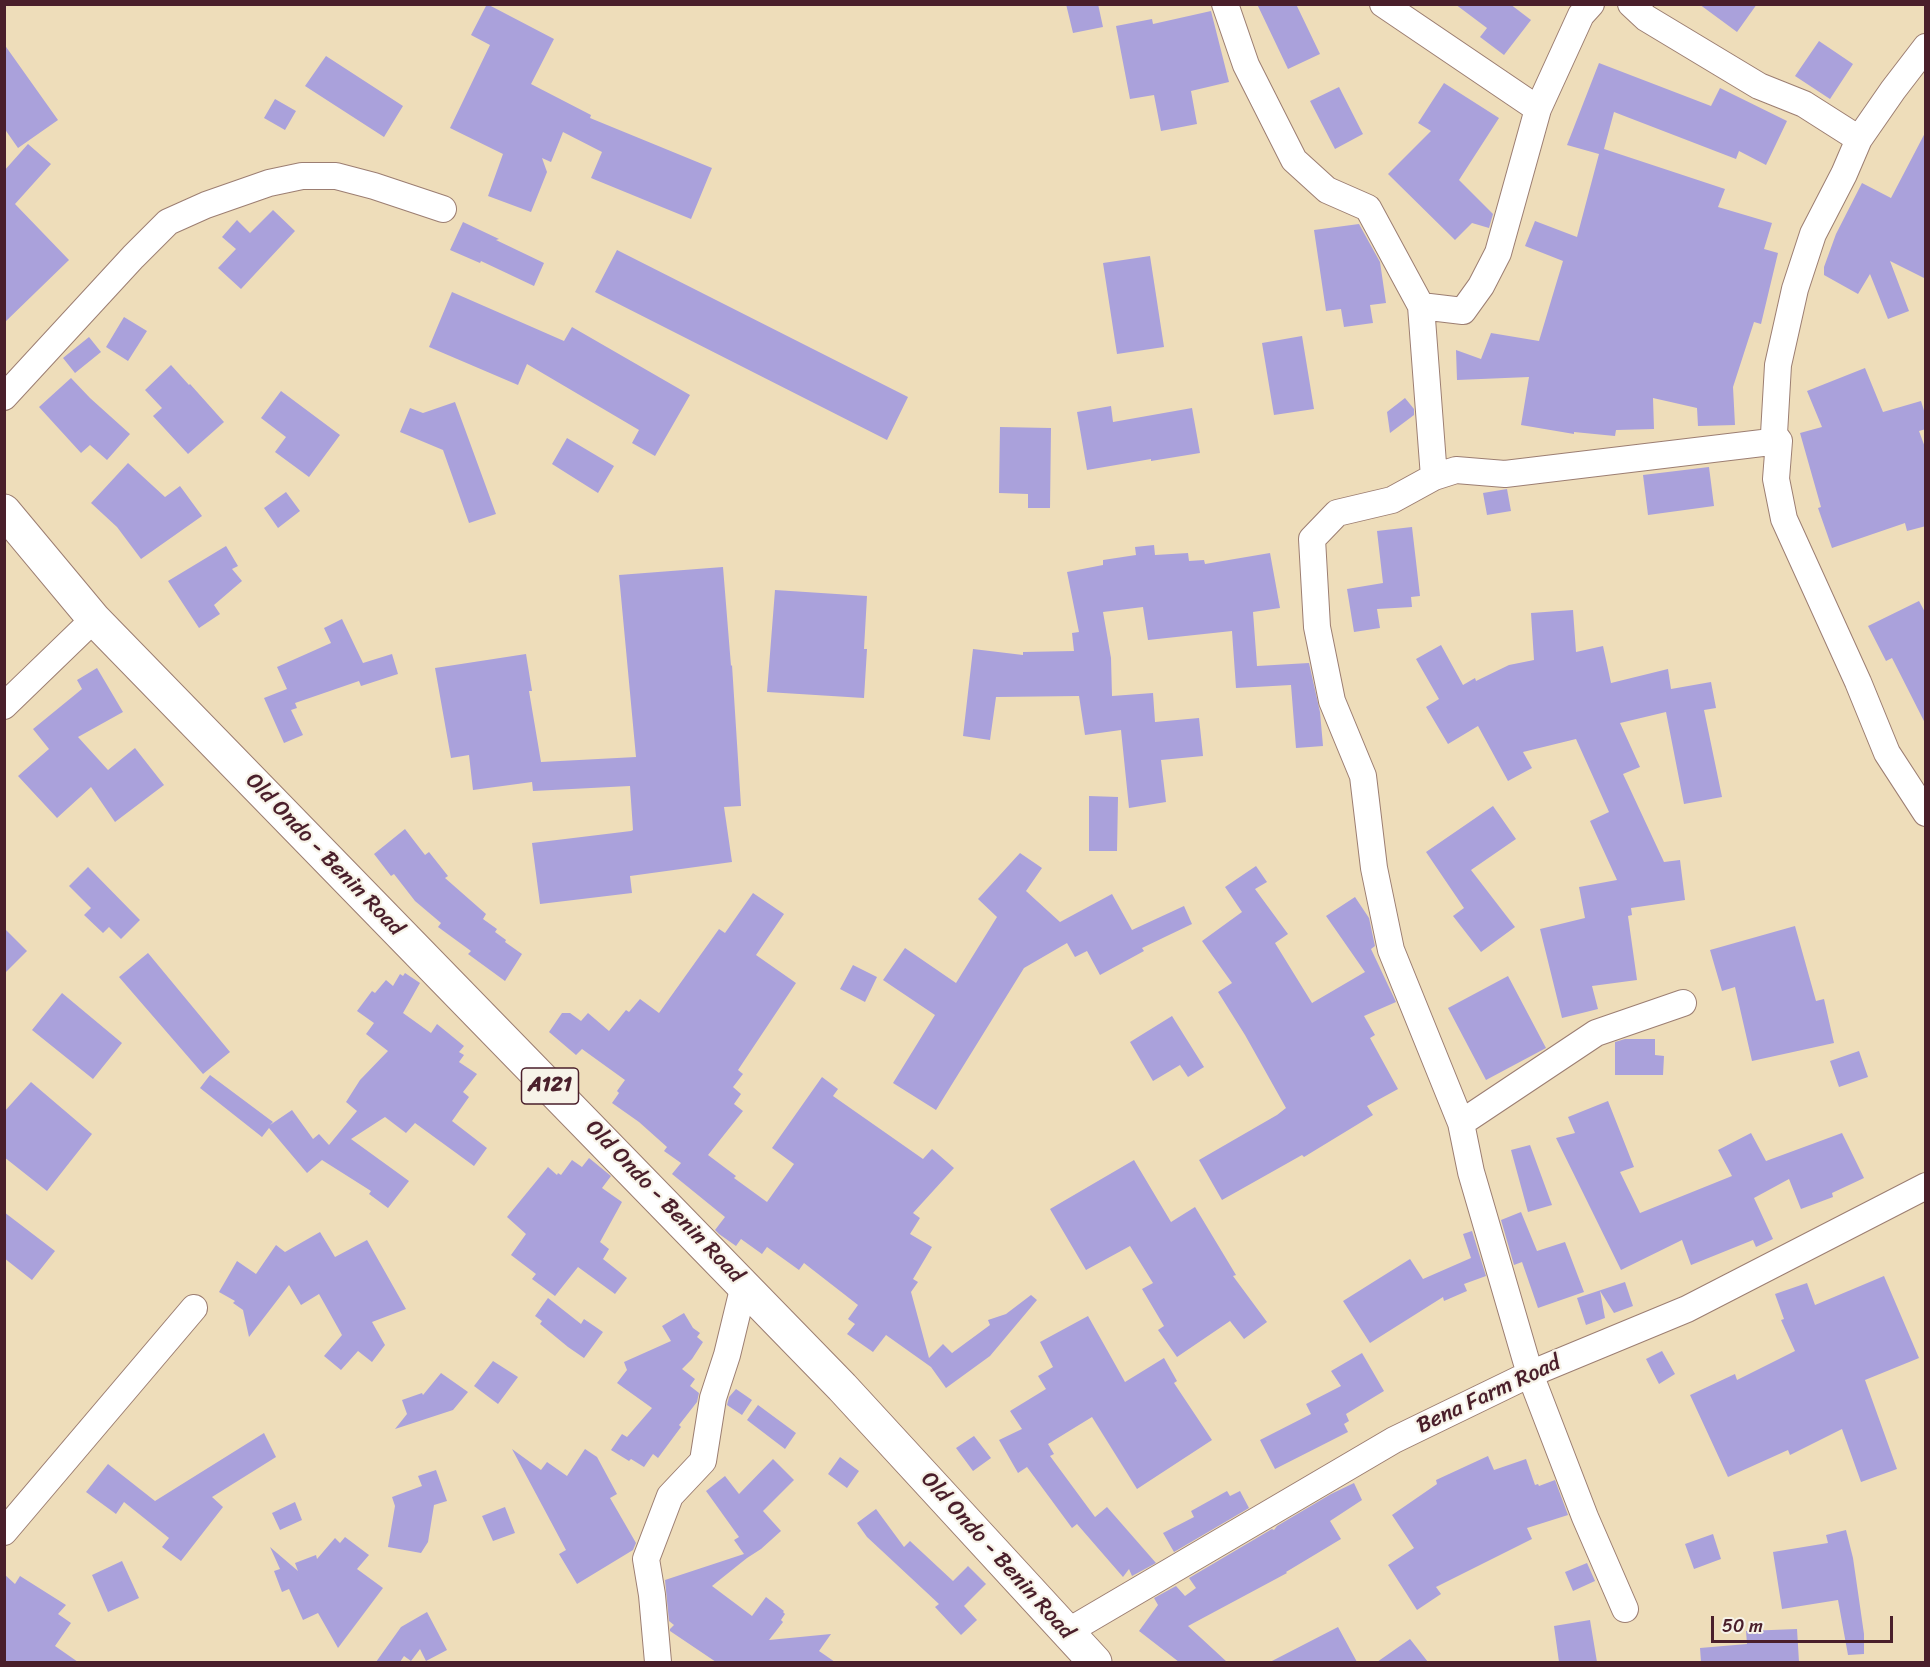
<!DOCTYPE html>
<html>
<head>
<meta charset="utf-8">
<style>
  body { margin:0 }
  #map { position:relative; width:1930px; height:1667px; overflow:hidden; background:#eeddba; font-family:Sriracha,sans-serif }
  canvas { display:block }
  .frame { position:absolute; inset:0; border:6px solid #4a1f2b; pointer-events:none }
  .scale { position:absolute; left:1711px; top:1616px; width:182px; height:27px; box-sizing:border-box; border:3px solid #4a1f2b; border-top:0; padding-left:8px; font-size:18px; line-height:21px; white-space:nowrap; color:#4a1f2b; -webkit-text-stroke:4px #f7f3e8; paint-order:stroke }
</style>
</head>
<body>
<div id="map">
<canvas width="1930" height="1667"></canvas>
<div class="frame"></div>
<div class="scale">50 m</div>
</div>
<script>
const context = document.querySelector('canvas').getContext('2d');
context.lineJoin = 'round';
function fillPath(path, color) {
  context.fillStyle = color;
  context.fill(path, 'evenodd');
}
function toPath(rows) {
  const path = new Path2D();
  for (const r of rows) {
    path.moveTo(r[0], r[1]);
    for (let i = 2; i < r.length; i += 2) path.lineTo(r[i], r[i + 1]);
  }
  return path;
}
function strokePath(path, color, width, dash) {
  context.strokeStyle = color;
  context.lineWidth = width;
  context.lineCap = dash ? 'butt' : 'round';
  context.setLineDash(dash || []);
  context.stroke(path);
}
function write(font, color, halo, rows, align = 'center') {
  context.font = font + ' Sriracha,sans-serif';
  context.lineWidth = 4.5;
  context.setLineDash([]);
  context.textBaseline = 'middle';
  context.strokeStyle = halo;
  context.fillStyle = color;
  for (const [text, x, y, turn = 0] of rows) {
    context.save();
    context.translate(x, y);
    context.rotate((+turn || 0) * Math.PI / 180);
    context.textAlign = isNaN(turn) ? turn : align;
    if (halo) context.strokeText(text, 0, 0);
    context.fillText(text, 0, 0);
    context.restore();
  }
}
fillPath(toPath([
  [487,4,554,39,531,84,591,115,590,118,712,168,691,219,591,178,602,152,563,132,551,162,542,158,547,172,531,212,488,196,503,154,450,128,490,45,471,35],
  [1066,4,1098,4,1103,27,1073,33],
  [1257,4,1296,4,1320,54,1288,69],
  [1455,4,1510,4,1531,20,1504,55,1480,37,1487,28],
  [1699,4,1757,4,1737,32],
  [1211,11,1229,82,1191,91,1197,124,1161,131,1154,95,1130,99,1116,26,1152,19,1153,24],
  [1819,41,1853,64,1830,99,1795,76],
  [4,44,58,120,18,148,4,128],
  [326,56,403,106,384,137,305,86],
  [1599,63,1711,106,1720,88,1787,121,1766,165,1739,151,1736,159,1614,112,1604,149,1725,189,1718,207,1772,223,1764,249,1778,253,1761,324,1754,322,1733,387,1735,425,1698,426,1697,408,1653,398,1654,429,1616,430,1615,436,1574,432,1574,434,1521,425,1529,377,1457,380,1456,350,1481,359,1491,333,1539,341,1563,261,1525,246,1535,221,1577,237,1599,154,1567,145],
  [1444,83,1499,118,1459,180,1493,214,1489,228,1472,223,1455,240,1388,174,1431,131,1418,123],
  [1339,87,1363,134,1335,149,1310,101],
  [275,99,296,111,285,130,264,118],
  [1926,131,1926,279,1890,261,1909,311,1888,319,1870,274,1858,294,1824,275,1824,267,1836,234,1862,183,1891,198],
  [28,144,51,164,15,204,69,260,4,323,4,171],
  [273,210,295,231,241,289,218,268,236,249,222,237,237,220,250,233],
  [463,222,499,239,496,240,544,263,534,286,481,261,480,263,450,250],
  [1359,224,1380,262,1386,303,1370,305,1373,323,1344,327,1341,309,1326,311,1314,230],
  [617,250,908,397,887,440,595,292],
  [1150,256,1164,347,1117,354,1103,263],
  [452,292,564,341,572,327,690,395,655,456,632,443,639,430,527,364,518,385,429,347],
  [124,317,147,331,128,361,106,347],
  [1302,336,1314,409,1274,415,1262,343],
  [89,337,101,352,75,373,63,358],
  [171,365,189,385,190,384,224,422,188,454,153,416,162,408,145,390],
  [1865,368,1883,412,1921,401,1926,417,1926,429,1919,431,1926,450,1926,526,1907,531,1905,523,1832,548,1818,508,1821,507,1800,433,1822,427,1807,391],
  [71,378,90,398,130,434,107,460,90,445,81,453,39,407],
  [281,391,340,435,309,477,275,452,286,437,261,418],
  [1405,398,1414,409,1414,415,1390,433,1387,412],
  [455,402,496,514,469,523,443,450,400,432,410,408,423,413],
  [1111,406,1113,422,1192,408,1200,453,1151,461,1151,459,1087,470,1077,412],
  [1000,427,1051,428,1050,508,1028,508,1028,494,999,493],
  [567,438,614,466,598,493,552,464],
  [128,463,165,497,180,486,202,516,141,559,117,527,91,503],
  [1709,467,1714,506,1648,515,1643,475],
  [1507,489,1511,511,1487,515,1483,493],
  [286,492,300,511,278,528,264,508],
  [1412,527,1420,596,1411,597,1412,607,1377,609,1380,628,1354,632,1347,589,1383,583,1377,531],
  [1154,545,1155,555,1188,553,1189,561,1204,560,1205,564,1270,553,1280,608,1253,612,1257,666,1309,663,1320,712,1323,746,1296,748,1291,685,1236,688,1232,631,1148,640,1143,607,1103,612,1111,658,1112,696,1153,693,1155,722,1199,718,1203,756,1161,760,1166,802,1129,808,1121,730,1085,735,1079,696,996,697,990,740,963,736,973,649,1023,655,1023,652,1074,651,1072,633,1079,632,1067,572,1103,565,1103,560,1136,555,1135,547],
  [226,546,238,566,232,569,242,581,214,605,220,614,199,628,168,581],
  [723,567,731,666,732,665,741,806,724,807,732,862,630,876,632,893,540,904,532,843,631,831,633,830,630,786,533,791,532,782,473,790,469,755,451,758,435,668,526,654,532,691,529,691,541,762,636,757,619,575],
  [775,590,867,596,864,649,867,649,864,698,767,692],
  [1919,601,1926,614,1926,725,1892,658,1886,661,1868,626],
  [1573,610,1576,652,1603,646,1611,683,1668,669,1671,689,1711,682,1716,708,1704,710,1722,797,1684,804,1666,712,1620,723,1640,767,1623,774,1664,862,1680,860,1685,900,1631,908,1632,915,1628,916,1637,980,1592,986,1598,1009,1562,1018,1540,929,1585,918,1579,887,1617,880,1590,821,1609,812,1576,739,1523,752,1532,768,1508,781,1478,726,1448,744,1426,707,1439,699,1416,659,1441,645,1463,685,1475,678,1476,681,1509,665,1534,660,1531,613],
  [342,619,363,663,392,654,398,674,361,686,359,681,295,703,297,708,291,710,303,735,284,743,264,698,287,689,277,667,331,643,324,628],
  [97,668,123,712,78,737,108,770,135,748,164,785,115,822,91,787,57,818,18,776,49,749,33,729,82,689,77,680],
  [1089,796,1118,797,1117,851,1089,851],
  [1493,806,1516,839,1471,870,1515,927,1481,952,1453,916,1464,908,1426,852],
  [405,829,425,855,429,852,448,876,445,878,486,914,483,919,497,929,495,932,506,940,505,942,522,954,505,981,468,954,471,951,438,927,441,923,415,901,394,874,391,876,374,854],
  [1020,853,1042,868,1026,891,1060,922,1112,894,1132,930,1184,906,1192,924,1142,948,1144,951,1100,975,1087,951,1075,957,1067,943,1024,968,936,1110,893,1083,935,1015,883,980,905,948,956,983,997,917,978,899],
  [1256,866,1267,882,1255,889,1288,934,1275,943,1312,1003,1365,972,1326,916,1355,897,1369,918,1375,946,1371,949,1396,1002,1364,1016,1375,1035,1370,1038,1398,1089,1367,1106,1373,1115,1304,1157,1302,1155,1222,1200,1199,1160,1277,1115,1286,1108,1245,1035,1218,992,1232,983,1202,941,1242,912,1225,887],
  [88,867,140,920,121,939,109,927,103,933,84,915,91,908,69,886],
  [753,893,784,914,756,955,796,983,738,1070,743,1074,733,1087,741,1094,734,1104,743,1111,708,1155,736,1176,734,1178,767,1202,794,1164,772,1148,822,1077,838,1089,833,1096,923,1159,932,1149,954,1168,913,1213,920,1218,910,1234,932,1247,913,1279,918,1282,911,1292,929,1358,943,1344,952,1353,990,1325,988,1320,1006,1314,1031,1295,1037,1300,990,1356,946,1388,931,1367,886,1335,873,1352,847,1334,855,1324,848,1319,858,1305,804,1263,799,1270,767,1247,762,1254,741,1239,736,1246,719,1234,715,1230,725,1217,672,1174,681,1163,664,1151,667,1147,639,1122,612,1103,619,1093,617,1091,625,1080,582,1049,576,1055,549,1032,562,1013,570,1013,581,1021,588,1013,609,1031,626,1010,629,1012,640,999,659,1013,719,929,725,933],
  [1795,926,1816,1001,1824,999,1834,1043,1752,1061,1735,987,1722,991,1710,950],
  [4,928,27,951,4,974],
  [148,953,230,1052,203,1074,119,977],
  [853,965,877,977,865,1002,840,989],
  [405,973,420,983,403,1013,431,1033,437,1024,464,1046,459,1052,464,1055,459,1062,477,1074,463,1092,469,1097,452,1121,487,1148,474,1166,415,1123,406,1133,385,1117,351,1139,409,1181,388,1208,369,1194,371,1191,322,1160,307,1173,269,1128,262,1137,200,1088,210,1075,273,1122,270,1125,292,1110,313,1139,319,1134,329,1145,357,1111,346,1102,360,1080,388,1051,366,1034,374,1023,357,1011,372,991,375,993,386,980,393,986,400,974,403,976],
  [1508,976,1546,1048,1486,1080,1448,1008],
  [62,993,122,1043,93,1079,32,1030],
  [1172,1016,1204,1067,1188,1077,1180,1065,1153,1081,1130,1042],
  [1625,1039,1655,1039,1655,1055,1664,1056,1663,1075,1615,1075,1615,1042],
  [1859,1051,1868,1077,1839,1087,1830,1061],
  [31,1082,92,1134,47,1191,4,1157,4,1112],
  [1608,1101,1634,1167,1620,1172,1640,1213,1732,1176,1718,1150,1751,1133,1766,1161,1842,1133,1864,1178,1832,1193,1833,1197,1801,1209,1789,1179,1754,1198,1773,1239,1756,1247,1753,1240,1691,1265,1682,1240,1621,1270,1556,1138,1575,1133,1568,1117],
  [1530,1145,1552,1205,1528,1212,1511,1150],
  [589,1158,611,1176,602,1188,622,1202,600,1242,609,1249,603,1259,627,1278,615,1294,578,1267,555,1296,532,1279,536,1274,511,1255,526,1234,507,1217,548,1167,557,1175,558,1173,561,1175,572,1160,582,1167],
  [1134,1160,1171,1222,1195,1207,1236,1275,1233,1276,1267,1322,1244,1339,1230,1321,1177,1357,1158,1330,1164,1326,1142,1289,1153,1283,1130,1246,1086,1270,1050,1209],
  [4,1212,55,1251,32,1280,4,1258],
  [1521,1212,1537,1251,1565,1242,1584,1292,1538,1308,1522,1262,1514,1265,1501,1220],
  [1472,1231,1486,1276,1464,1284,1467,1291,1444,1301,1443,1297,1370,1343,1343,1301,1410,1259,1423,1279,1471,1258,1463,1234],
  [320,1232,335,1257,367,1240,406,1309,372,1322,385,1345,372,1362,358,1351,341,1370,324,1356,342,1335,319,1294,301,1305,289,1285,249,1337,243,1310,233,1303,235,1301,219,1292,237,1261,256,1274,276,1245,285,1252],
  [1884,1276,1919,1358,1865,1380,1897,1469,1861,1482,1842,1429,1790,1455,1788,1450,1728,1477,1690,1395,1735,1374,1737,1380,1795,1351,1781,1320,1784,1319,1775,1294,1807,1283,1815,1305],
  [1625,1282,1633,1306,1614,1313,1600,1291,1605,1318,1586,1325,1577,1298],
  [548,1298,581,1324,584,1319,603,1332,584,1358,568,1347,540,1324,542,1321,535,1316],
  [684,1313,693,1328,700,1333,697,1337,703,1342,692,1359,682,1369,695,1379,690,1386,699,1393,697,1402,679,1425,681,1427,658,1458,653,1454,644,1467,631,1459,629,1461,611,1450,622,1434,627,1437,652,1408,617,1383,627,1370,624,1362,671,1341,662,1326],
  [1088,1316,1125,1382,1164,1358,1177,1381,1174,1383,1212,1440,1137,1489,1092,1417,1048,1444,1054,1454,1050,1456,1095,1517,1107,1507,1156,1563,1132,1576,1129,1569,1123,1577,1077,1524,1072,1528,1027,1467,1018,1473,999,1440,1022,1429,1010,1411,1046,1389,1038,1376,1053,1367,1040,1342],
  [1662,1351,1675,1374,1659,1384,1646,1359],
  [1362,1353,1384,1391,1346,1414,1349,1421,1344,1424,1348,1432,1275,1469,1260,1440,1311,1414,1306,1404,1341,1386,1331,1371],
  [493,1361,518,1377,498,1404,474,1386],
  [441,1373,468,1392,453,1410,395,1429,407,1414,402,1400,422,1393,423,1395],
  [736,1389,752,1400,742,1415,727,1405,729,1397],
  [758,1405,796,1433,785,1449,747,1420],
  [264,1433,276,1457,212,1497,223,1507,181,1561,162,1547,169,1538,124,1502,116,1514,86,1492,108,1464,155,1501],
  [974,1436,991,1458,973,1471,956,1448],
  [512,1449,541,1470,547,1462,567,1476,585,1449,597,1457,617,1494,610,1498,636,1543,633,1550,577,1584,559,1554,566,1550],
  [1488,1456,1494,1470,1526,1459,1535,1485,1538,1484,1539,1486,1555,1480,1568,1515,1527,1528,1532,1539,1436,1587,1441,1594,1417,1610,1388,1565,1414,1548,1392,1515,1437,1484,1436,1480],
  [840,1457,859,1471,847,1488,828,1474],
  [773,1459,794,1480,763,1511,781,1531,761,1549,747,1558,712,1586,752,1616,766,1597,784,1611,783,1612,785,1614,781,1620,783,1622,769,1640,831,1634,819,1651,835,1662,716,1662,670,1631,670,1629,674,1625,669,1621,665,1580,744,1554,734,1540,739,1537,706,1491,725,1476,739,1494],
  [436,1470,447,1501,434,1505,428,1542,421,1553,388,1547,395,1506,392,1497,422,1486,418,1476],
  [1354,1483,1362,1500,1330,1521,1341,1539,1286,1572,1287,1573,1188,1626,1227,1662,1179,1662,1139,1631,1158,1605,1154,1598,1176,1586,1185,1596,1196,1588,1189,1578,1272,1529,1274,1530,1277,1526,1331,1494],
  [1227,1491,1230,1496,1240,1491,1249,1508,1174,1552,1163,1533,1194,1517,1191,1511],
  [295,1502,302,1520,280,1530,272,1513],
  [505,1507,515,1533,493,1541,482,1516],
  [876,1509,904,1547,910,1541,953,1581,968,1566,986,1584,964,1606,977,1620,961,1635,935,1607,939,1604,867,1537,857,1523],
  [1846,1530,1853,1558,1864,1634,1864,1654,1848,1655,1838,1600,1782,1609,1773,1552,1828,1543,1826,1535],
  [1713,1534,1721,1559,1694,1569,1685,1544],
  [345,1537,369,1555,357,1569,383,1588,338,1648,318,1613,303,1620,289,1589,282,1592,274,1571,280,1569,270,1547,298,1571,295,1563,316,1555,317,1559,335,1538,340,1543],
  [122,1561,139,1598,108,1612,92,1575],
  [1587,1563,1595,1581,1573,1591,1565,1572],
  [4,1574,15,1584,20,1576,66,1605,58,1614,71,1623,55,1646,78,1662,4,1662],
  [427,1612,447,1650,426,1661,420,1649,411,1661,404,1656,400,1662,376,1662,401,1627],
  [1590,1620,1597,1662,1559,1662,1554,1626],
  [1338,1627,1357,1662,1270,1662],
  [1797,1629,1799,1662,1701,1662,1700,1648,1747,1644,1746,1631],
  [1410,1639,1428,1662,1377,1662]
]), '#aaa1db');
const street = toPath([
  [1225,4,1246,65,1294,160,1327,190,1368,208,1421,306,1434,477],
  [1383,4,1538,109],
  [1631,4,1646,18,1759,86,1804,104,1859,139],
  [1926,47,1893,90,1859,139,1844,174,1813,234,1795,289,1778,365,1774,434,1779,441,1776,479,1784,519,1858,682,1887,753,1926,813],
  [1421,306,1463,311,1481,286,1498,253,1538,109,1581,15,1591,4],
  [4,397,133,257,168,222,206,205,269,183,302,176,336,176,374,186,443,209],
  [4,706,94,619],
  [1461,1123,1596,1033,1683,1003],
  [4,1532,194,1308],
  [1625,1609,1585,1517,1530,1374,1471,1172,1461,1123,1391,950,1374,868,1363,776,1332,701,1317,627,1312,539,1337,513,1392,500,1434,477,1456,470,1505,474,1779,441],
  [1067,1632,1394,1440,1530,1374,1687,1309,1926,1186],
  [658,1662,652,1595,646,1559,670,1496,703,1461,713,1398,727,1355,744,1285]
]);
const primary = toPath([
  [4,511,94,619,842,1387,1095,1662]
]);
strokePath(street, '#9c7e72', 28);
strokePath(primary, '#9c7e72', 35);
strokePath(street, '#fff', 26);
strokePath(primary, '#fff', 33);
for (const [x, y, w] of [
  [550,1086,57]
]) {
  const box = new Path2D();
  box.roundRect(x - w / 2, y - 18, w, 36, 4.5);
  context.fillStyle = '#f7f3e8';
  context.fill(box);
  strokePath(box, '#4a1f2b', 1.5);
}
write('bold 21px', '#4a1f2b', null, [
  ["A121",550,1086]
]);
write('22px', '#4a1f2b', '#f7f3e8', [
  ["Old Ondo - Benin Road",324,855,46],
  ["Old Ondo - Benin Road",664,1202,46],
  ["Bena Farm Road",1489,1395,-25],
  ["Old Ondo - Benin Road",997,1556,48]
]);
</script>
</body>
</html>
